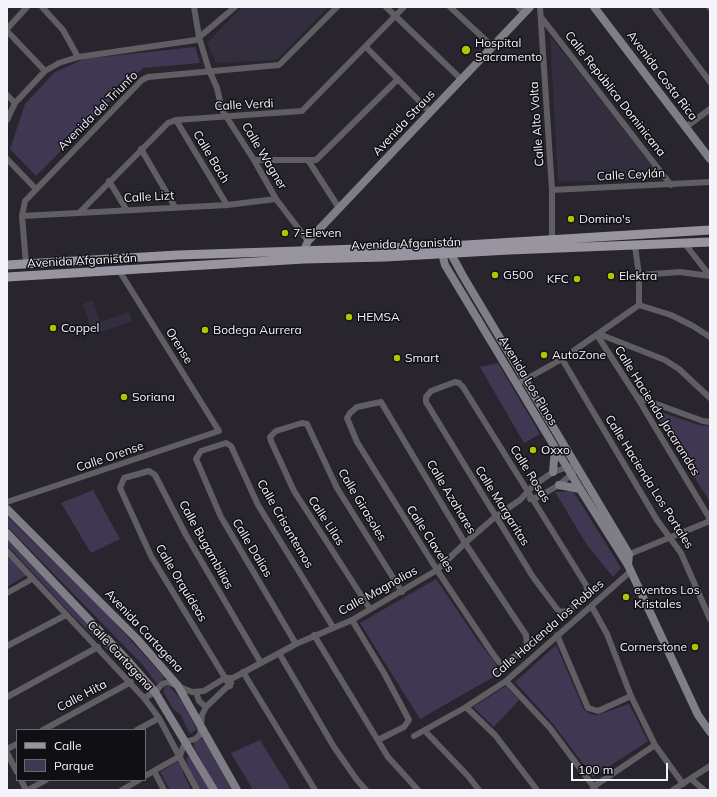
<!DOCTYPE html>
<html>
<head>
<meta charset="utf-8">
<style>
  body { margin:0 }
  #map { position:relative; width:717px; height:797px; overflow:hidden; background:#28252f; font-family:Mulish,sans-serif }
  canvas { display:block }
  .frame { position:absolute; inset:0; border:8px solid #f5f3fa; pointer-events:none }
  .legend { position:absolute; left:16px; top:729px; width:130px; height:52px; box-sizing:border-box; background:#100f13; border:1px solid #6c6a6f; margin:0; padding:5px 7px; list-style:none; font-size:12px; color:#f5f3fa }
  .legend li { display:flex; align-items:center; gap:8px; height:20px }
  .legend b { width:20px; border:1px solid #6c6a6f }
  .scale { position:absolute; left:571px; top:763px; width:97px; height:18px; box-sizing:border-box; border:2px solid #f5f3fa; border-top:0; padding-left:5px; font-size:12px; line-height:14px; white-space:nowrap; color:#f5f3fa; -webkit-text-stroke:3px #100f13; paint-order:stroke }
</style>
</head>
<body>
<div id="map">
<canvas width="717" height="797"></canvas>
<div class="frame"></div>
<ul class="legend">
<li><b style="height:5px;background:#9895a0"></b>Calle</li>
<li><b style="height:11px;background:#403853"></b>Parque</li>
</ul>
<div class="scale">100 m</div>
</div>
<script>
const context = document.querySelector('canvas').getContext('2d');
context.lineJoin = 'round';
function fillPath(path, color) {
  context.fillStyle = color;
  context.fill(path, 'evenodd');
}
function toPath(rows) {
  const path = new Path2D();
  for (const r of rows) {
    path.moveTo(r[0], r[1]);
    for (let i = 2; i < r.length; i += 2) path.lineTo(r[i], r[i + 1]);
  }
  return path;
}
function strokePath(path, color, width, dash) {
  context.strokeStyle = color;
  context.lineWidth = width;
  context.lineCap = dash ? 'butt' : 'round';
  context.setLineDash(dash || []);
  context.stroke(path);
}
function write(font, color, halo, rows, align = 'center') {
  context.font = font + ' Mulish,sans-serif';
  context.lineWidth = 3;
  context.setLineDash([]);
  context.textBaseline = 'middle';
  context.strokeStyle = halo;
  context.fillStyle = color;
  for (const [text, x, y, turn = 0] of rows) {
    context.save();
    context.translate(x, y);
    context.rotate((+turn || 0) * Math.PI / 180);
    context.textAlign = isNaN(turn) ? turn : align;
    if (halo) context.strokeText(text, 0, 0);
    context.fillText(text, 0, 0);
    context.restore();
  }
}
fillPath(toPath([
  [242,7,328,7,277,60,216,63,207,43],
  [550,36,664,179,558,182],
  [93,300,100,322,129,312,132,322,93,334,83,304]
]), '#322e3e');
fillPath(toPath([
  [195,47,200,63,143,68,36,176,10,149,25,104,55,72,84,59],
  [498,363,540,434,524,443,480,367],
  [652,409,699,425,710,426,710,502],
  [93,490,120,539,91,553,61,503],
  [573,491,621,568,613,577,587,545,555,492],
  [7,516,108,615,165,678,157,684,142,664,7,526],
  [7,536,151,688,146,690,140,681,71,614,7,545],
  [7,553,27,575,7,587],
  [436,579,478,641,502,672,420,719,360,623],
  [556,645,584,710,590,714,597,715,629,704,648,741,593,777,554,725,515,682],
  [169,686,181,700,197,729,190,734,180,714,173,709,164,693,164,687],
  [506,686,519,700,494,727,473,707],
  [203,738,207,741,234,790,218,790,216,787,194,747,194,742],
  [260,740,291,790,253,790,231,753],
  [191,755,211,790,199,790,191,775,186,759],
  [180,760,184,775,191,790,170,790,160,772]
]), '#403853');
strokePath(toPath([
  [42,7,63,30,78,57],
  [194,7,199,37,209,70,217,88,222,110,254,160,276,199,308,241],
  [386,7,461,79],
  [450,7,492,46],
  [518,7,524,13],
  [540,7,552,190,552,239],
  [654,7,710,82],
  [709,7,710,8],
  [541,17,671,185],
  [7,29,27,7],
  [7,31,45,71],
  [366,47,430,112],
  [7,95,15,103],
  [7,120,15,103,45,71,59,63,78,57,196,40,235,7],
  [176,120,227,205],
  [686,127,710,109],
  [141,149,175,207],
  [7,159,36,189],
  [254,160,316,160,398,79],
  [308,160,339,208],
  [109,181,126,209],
  [552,190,710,182],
  [80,212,168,123,176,120,302,111,404,7],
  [22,216,227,205,276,199],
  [685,244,710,276],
  [26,264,22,216,25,201,142,80,148,77,279,65,337,7],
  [639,275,680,272,710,276],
  [639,305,671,315,693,326,710,337],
  [599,334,665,360,679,369,710,398],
  [597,335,637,397,710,519],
  [562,359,657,520,681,553,710,619],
  [455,382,459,383,463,387,586,585,587,589,586,595,568,611,560,612,557,609,533,577,426,402,426,397,431,391,455,382],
  [521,382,562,359,639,305,639,275,635,246],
  [637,397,703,421,710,422],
  [381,402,465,543,526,635,527,646,504,665,499,662,493,654,437,570,357,442,347,418,350,413,357,407,381,402],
  [530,499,538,497,559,485,574,472],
  [7,502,219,431,120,272],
  [7,551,144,698,159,718,197,790],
  [625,556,710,521],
  [7,593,32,579],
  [592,607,607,634,631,696,655,745,683,784],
  [370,609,294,491,271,441,270,437,276,431,302,423,307,424,337,488,402,592],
  [352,620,384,673,409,720,404,727,378,740],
  [314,635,388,757,418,790],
  [557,635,588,708,598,711,631,696],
  [296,644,221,517,196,459,201,451,226,443,231,446,258,505,333,627],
  [7,646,66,615],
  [279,653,334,747,357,780,366,790],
  [243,672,315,790],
  [506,681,550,728,596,790],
  [230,686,151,556,120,488,124,478,149,471,155,475,186,535,261,663],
  [196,692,199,701,206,707],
  [7,697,98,647],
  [144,698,155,692,162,684,168,682,192,692,204,691,225,678,233,678,296,644,352,620,437,570,465,543,495,517,520,500,533,486,553,472,571,466],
  [466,707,495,735,537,790],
  [43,730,131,682],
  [137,730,159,718],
  [425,731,468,776,479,790],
  [414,736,466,707,506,681,631,571],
  [7,749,17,744],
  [7,753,17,772],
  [154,771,164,790],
  [145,776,180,756,185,742,195,739,200,735,202,715,206,707,231,683],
  [691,779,704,790],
  [21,780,26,790],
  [593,787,655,745],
  [28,790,46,780],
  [122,790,139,780],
  [673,790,710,766]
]), '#605e63', 6);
strokePath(toPath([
  [594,7,710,159],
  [441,249,445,265,580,489,628,565,698,715,710,732],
  [450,249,451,254,463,276,629,554,628,565],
  [304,255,304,250,308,241,530,7],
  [553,472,555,449],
  [559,485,580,489],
  [7,509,137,639,178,686,237,790],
  [7,533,128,661,155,692,214,790]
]), '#7f7d85', 8);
strokePath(toPath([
  [7,265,178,255,450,246,710,230],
  [7,277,304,259,385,257,509,250,710,242]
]), '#9895a0', 9);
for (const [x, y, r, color] of [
  [466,50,5,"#b0c500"],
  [571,219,4,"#b0c500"],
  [285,233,4,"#b0c500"],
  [495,275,4,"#b0c500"],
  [611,276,4,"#b0c500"],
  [577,279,4,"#b0c500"],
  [349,317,4,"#b0c500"],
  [53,328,4,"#b0c500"],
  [205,330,4,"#b0c500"],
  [544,355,4,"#b0c500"],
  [397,358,4,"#b0c500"],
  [124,397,4,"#b0c500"],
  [533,450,4,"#b0c500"],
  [626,597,4,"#b0c500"],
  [695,647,4,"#b0c500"]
]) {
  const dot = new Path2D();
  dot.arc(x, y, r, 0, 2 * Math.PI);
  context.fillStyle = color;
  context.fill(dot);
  strokePath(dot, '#100f13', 1.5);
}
write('12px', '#f5f3fa', '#100f13', [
  ["Hospital",475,43],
  ["Sacramento",475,57],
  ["Domino's",579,219],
  ["7-Eleven",293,233],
  ["G500",503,275],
  ["Elektra",619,276],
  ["KFC",569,279,"right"],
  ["HEMSA",357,317],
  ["Coppel",61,328],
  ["Bodega Aurrera",213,330],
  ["AutoZone",552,355],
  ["Smart",405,358],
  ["Soriana",132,397],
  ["Oxxo",541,450],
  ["eventos Los",634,590],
  ["Kristales",634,604],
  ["Cornerstone",687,647,"right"]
], 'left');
write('12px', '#f5f3fa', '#100f13', [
  ["Avenida Costa Rica",662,76,53],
  ["Calle República Dominicana",615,94,52],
  ["Calle Verdi",244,105,-3],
  ["Avenida del Triunfo",98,111,-45],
  ["Avenida Straus",404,123,-47],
  ["Calle Alto Volta",537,124,-94],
  ["Calle Wagner",264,156,59],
  ["Calle Bach",211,157,59],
  ["Calle Ceylán",631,175,-3],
  ["Calle Lizt",149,197,-3],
  ["Avenida Afganistán",406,244,-2],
  ["Avenida Afganistán",82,261,-3],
  ["Orense",179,346,58],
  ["Avenida Los Pinos",528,381,59],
  ["Calle Hacienda Jacarandas",657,411,58],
  ["Calle Orense",110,457,-19],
  ["Calle Rosas",530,474,58],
  ["Calle Hacienda Los Portales",649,482,58],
  ["Calle Azahares",451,497,59],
  ["Calle Girasoles",362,505,59],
  ["Calle Margaritas",502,506,58],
  ["Calle Lilas",326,521,57],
  ["Calle Crisantemos",285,524,60],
  ["Calle Claveles",430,539,57],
  ["Calle Bugambilias",206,545,61],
  ["Calle Dalias",252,548,59],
  ["Calle Orquídeas",181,583,59],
  ["Calle Magnolias",378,591,-29],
  ["Calle Hacienda los Robles",548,629,-41],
  ["Avenida Cartagena",144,631,47],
  ["Calle Cartagena",120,656,47],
  ["Calle Hita",82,696,-28]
]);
</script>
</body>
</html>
